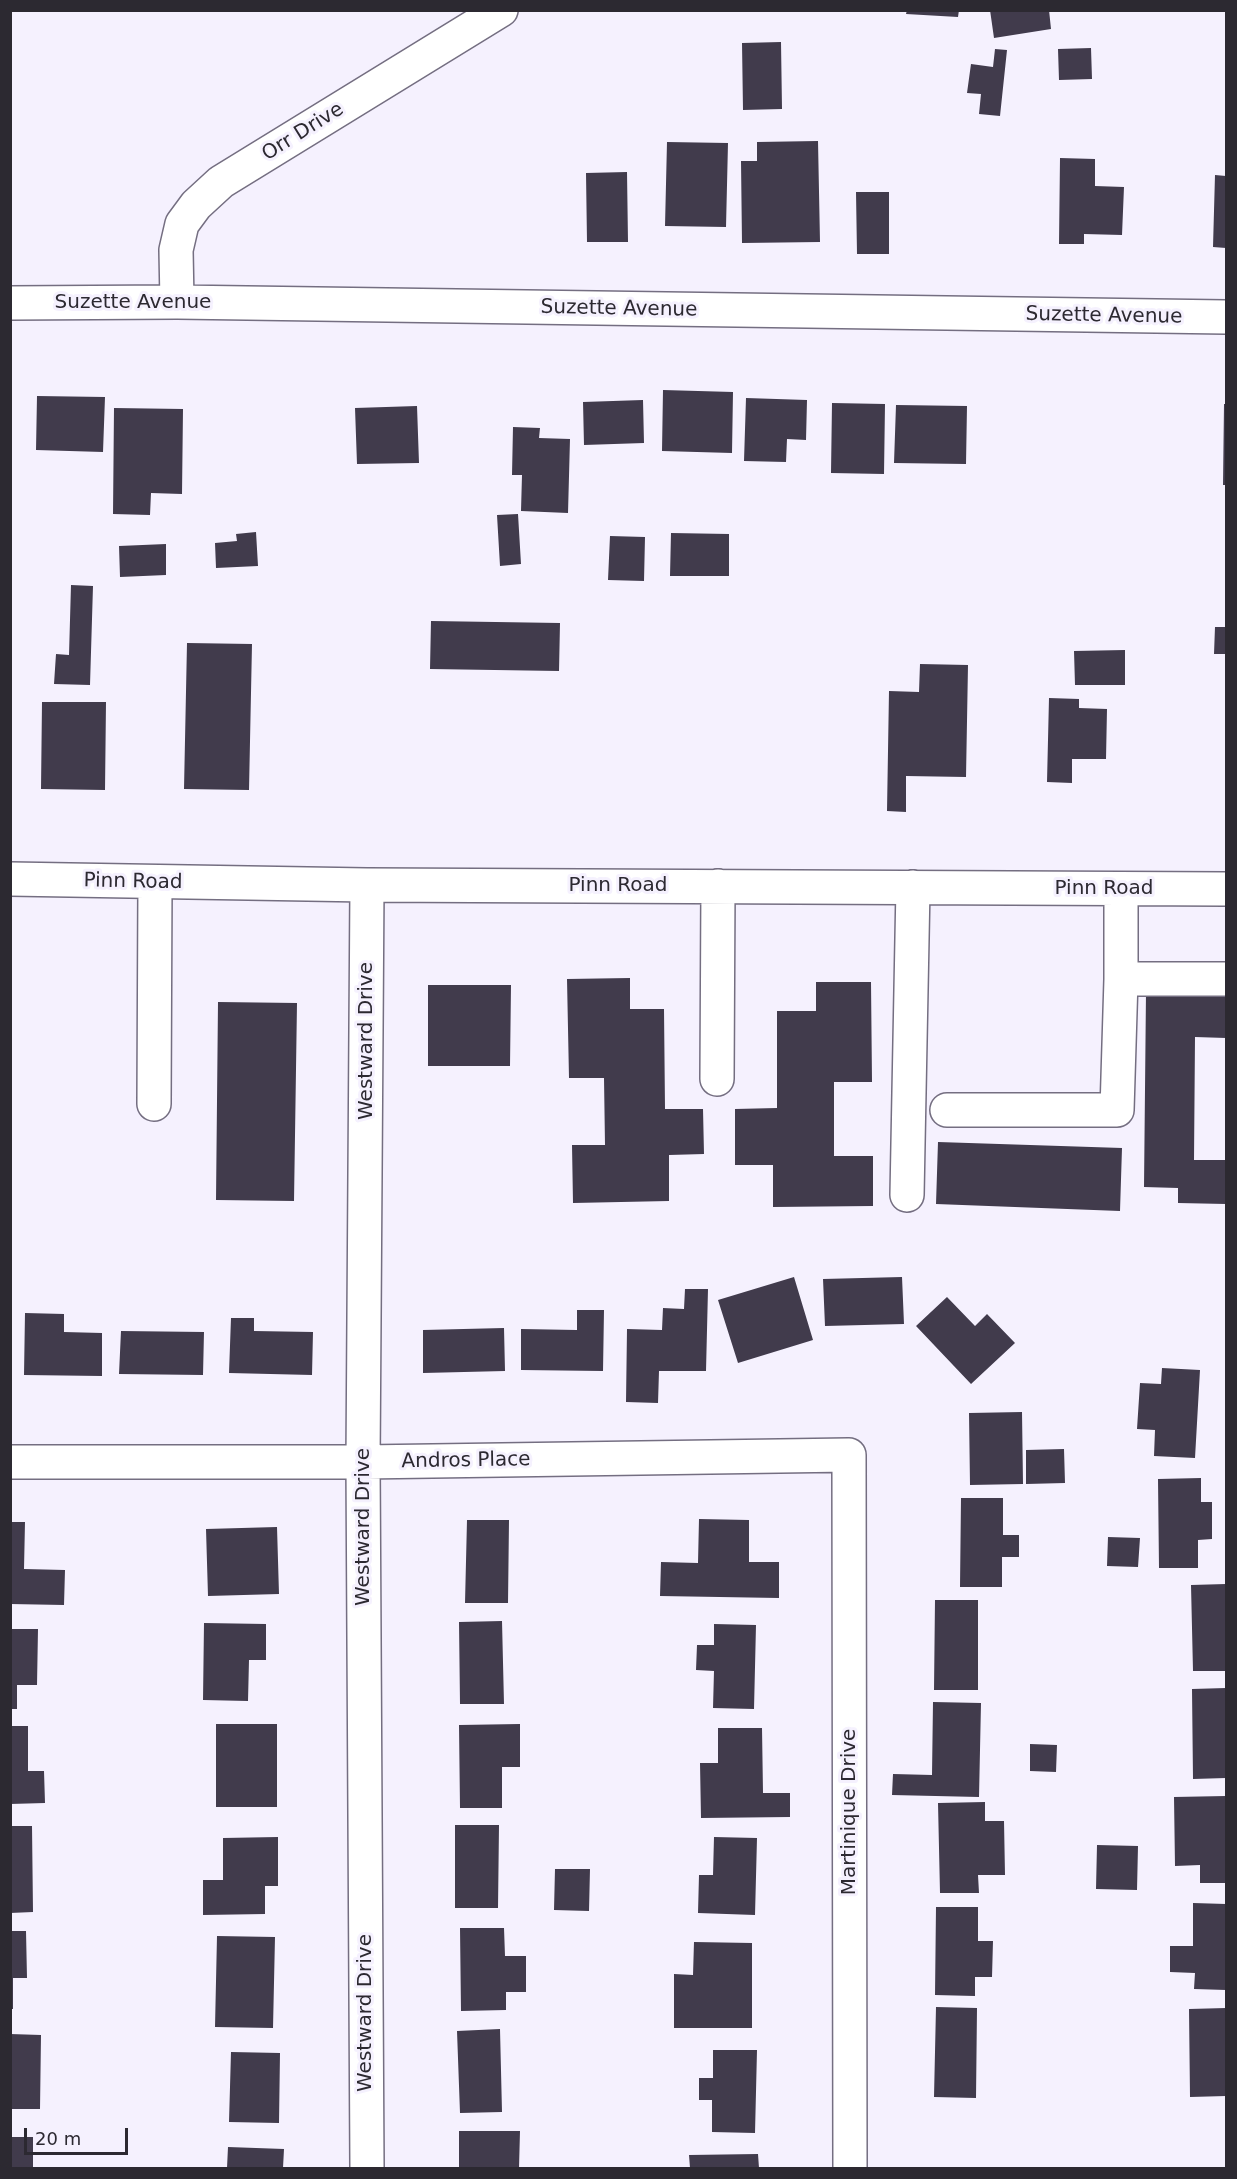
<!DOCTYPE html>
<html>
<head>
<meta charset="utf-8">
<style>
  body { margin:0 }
  #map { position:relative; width:1237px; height:2179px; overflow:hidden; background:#f5f1fe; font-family:"DejaVu Sans",sans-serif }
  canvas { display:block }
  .frame { position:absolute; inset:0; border:12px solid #2c2931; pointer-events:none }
  .scale { position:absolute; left:24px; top:2128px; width:104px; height:27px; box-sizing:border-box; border:3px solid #2c2931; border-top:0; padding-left:8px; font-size:18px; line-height:21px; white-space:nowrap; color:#2c2931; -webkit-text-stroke:4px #f5f1fe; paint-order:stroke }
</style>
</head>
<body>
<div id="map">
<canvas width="1237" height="2179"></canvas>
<div class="frame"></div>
<div class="scale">20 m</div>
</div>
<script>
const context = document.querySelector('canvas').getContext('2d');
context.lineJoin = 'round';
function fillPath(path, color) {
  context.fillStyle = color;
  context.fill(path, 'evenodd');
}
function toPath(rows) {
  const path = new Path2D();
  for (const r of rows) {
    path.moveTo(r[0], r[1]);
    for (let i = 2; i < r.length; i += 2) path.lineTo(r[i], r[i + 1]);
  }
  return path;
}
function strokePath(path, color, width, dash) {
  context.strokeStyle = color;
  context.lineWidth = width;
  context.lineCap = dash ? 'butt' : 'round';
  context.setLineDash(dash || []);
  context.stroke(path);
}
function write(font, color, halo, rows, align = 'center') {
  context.font = font + ' "DejaVu Sans",sans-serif';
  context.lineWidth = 6;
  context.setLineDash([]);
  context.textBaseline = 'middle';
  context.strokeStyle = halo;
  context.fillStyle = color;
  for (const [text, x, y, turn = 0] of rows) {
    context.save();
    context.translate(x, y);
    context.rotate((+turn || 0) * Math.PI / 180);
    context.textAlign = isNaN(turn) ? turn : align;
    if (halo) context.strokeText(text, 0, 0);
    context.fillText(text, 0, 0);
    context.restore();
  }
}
fillPath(toPath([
  [907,10,959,10,958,17,906,14],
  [990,10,1049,10,1051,29,994,38],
  [781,42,782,109,743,110,742,43],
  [1091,48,1092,79,1059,80,1058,49],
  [995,49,1007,50,1000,116,979,114,981,94,967,93,971,64,993,67],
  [818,141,820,242,742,243,741,161,757,161,757,142],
  [667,142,728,143,726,227,665,226],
  [1060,158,1095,159,1095,186,1124,187,1122,235,1084,234,1084,244,1059,244],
  [627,172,628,242,587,242,586,173],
  [1215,175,1226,176,1226,248,1213,247],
  [856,192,889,192,889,254,857,254],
  [663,390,733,392,732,453,662,451],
  [37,396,105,397,103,452,36,450],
  [746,398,807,400,806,440,787,439,786,462,744,461],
  [643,400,644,443,584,445,583,402],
  [832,403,885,404,884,474,831,473],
  [1224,404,1226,404,1226,485,1223,485],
  [896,405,967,406,966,464,894,463],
  [417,406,419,463,357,464,355,408],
  [114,408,183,409,182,494,151,493,150,515,113,514],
  [513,427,540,428,539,438,570,439,568,513,521,511,522,475,512,475],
  [518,514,521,564,500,566,497,515],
  [256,532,258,566,216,568,215,543,237,541,236,534],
  [671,533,729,534,729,576,670,576],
  [610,536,645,537,644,581,608,580],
  [166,544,166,575,120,577,119,546],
  [71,585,93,586,90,685,54,684,56,654,69,655],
  [431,621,560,623,559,671,430,669],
  [1215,627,1226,627,1226,654,1214,654],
  [187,643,252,644,249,790,184,789],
  [1125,650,1125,685,1075,685,1074,651],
  [920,664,968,665,966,777,906,776,906,812,887,811,889,691,919,692],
  [1049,698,1079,699,1079,708,1107,709,1106,759,1072,759,1072,783,1047,782],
  [42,702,106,702,105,790,41,789],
  [630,978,630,1009,664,1009,665,1109,703,1109,704,1154,669,1155,669,1201,573,1203,572,1145,605,1145,604,1078,569,1078,567,979],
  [816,982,871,982,872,1082,834,1082,834,1156,873,1156,873,1206,773,1207,773,1165,735,1165,735,1109,777,1108,777,1011,816,1011],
  [428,985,511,985,510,1066,428,1066],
  [1146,992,1226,993,1226,1038,1195,1037,1194,1160,1226,1160,1226,1204,1178,1203,1178,1188,1144,1187],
  [218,1002,297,1003,294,1201,216,1200],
  [938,1142,1122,1148,1120,1211,936,1204],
  [794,1277,813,1340,738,1363,718,1300],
  [902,1277,904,1324,825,1326,823,1279],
  [685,1289,708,1289,706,1371,659,1371,658,1403,626,1402,627,1329,662,1330,663,1308,684,1309],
  [947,1297,975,1326,987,1314,1015,1343,971,1384,916,1326],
  [577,1310,604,1310,603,1371,521,1370,521,1329,577,1330],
  [25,1313,64,1314,64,1332,102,1333,102,1376,24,1375],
  [231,1318,254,1318,254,1331,313,1332,312,1375,229,1373],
  [504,1328,505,1371,423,1373,423,1330],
  [121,1331,204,1332,203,1375,119,1374],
  [1162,1368,1200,1370,1195,1458,1154,1456,1155,1430,1137,1429,1140,1383,1161,1384],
  [1022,1412,1023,1484,970,1485,969,1413],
  [1064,1449,1065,1483,1026,1484,1026,1450],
  [1201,1478,1201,1502,1212,1502,1212,1539,1198,1540,1198,1568,1159,1568,1158,1479],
  [961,1498,1003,1498,1003,1535,1019,1535,1019,1557,1002,1557,1002,1587,960,1587],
  [699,1519,749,1520,749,1562,779,1562,779,1598,660,1596,661,1562,698,1563],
  [467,1520,509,1520,508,1603,465,1603],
  [10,1522,25,1522,24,1569,65,1570,64,1605,10,1604],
  [277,1527,279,1594,208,1596,206,1529],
  [1108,1537,1140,1538,1138,1567,1107,1566],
  [1226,1584,1226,1671,1193,1671,1191,1585],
  [935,1600,978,1600,978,1690,934,1690],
  [502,1621,504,1704,460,1704,459,1622],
  [204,1623,266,1624,266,1660,249,1660,248,1701,203,1700],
  [714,1624,756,1625,754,1709,713,1708,714,1671,696,1670,697,1645,714,1645],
  [10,1629,38,1629,37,1685,17,1685,17,1709,10,1709],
  [1226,1688,1226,1778,1193,1779,1192,1689],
  [933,1702,981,1703,979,1797,892,1795,893,1774,932,1775],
  [216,1724,277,1724,277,1807,216,1807],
  [520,1724,520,1767,502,1767,502,1808,460,1808,459,1725],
  [10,1726,28,1726,28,1771,44,1771,45,1803,10,1804],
  [718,1728,762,1728,763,1793,790,1793,790,1817,701,1818,700,1763,718,1763],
  [1030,1744,1057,1745,1056,1772,1030,1771],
  [1226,1796,1226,1883,1200,1883,1200,1865,1175,1866,1174,1797],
  [985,1802,985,1821,1004,1821,1005,1875,978,1875,979,1893,940,1893,938,1803],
  [455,1825,499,1825,498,1908,455,1908],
  [10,1826,32,1826,33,1912,10,1913],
  [278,1837,278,1886,265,1886,265,1914,203,1915,203,1880,223,1880,223,1838],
  [714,1837,757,1838,755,1915,698,1913,699,1875,713,1875],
  [1097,1845,1138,1846,1137,1890,1096,1889],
  [555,1869,590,1869,589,1911,554,1910],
  [1193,1903,1226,1904,1226,1990,1194,1989,1195,1973,1170,1972,1170,1946,1193,1946],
  [936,1907,978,1907,978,1941,993,1941,992,1977,975,1977,975,1996,935,1995],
  [460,1928,504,1928,505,1956,526,1956,526,1992,506,1992,506,2010,461,2011],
  [10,1931,26,1931,27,1978,13,1978,13,2009,10,2009],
  [217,1936,275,1937,273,2028,215,2027],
  [694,1942,752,1943,752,2028,674,2028,674,1974,693,1975],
  [936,2007,977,2008,976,2098,934,2097],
  [1226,2008,1226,2096,1190,2097,1189,2009],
  [500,2029,502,2112,460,2113,457,2031],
  [10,2034,41,2035,40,2109,10,2109],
  [713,2050,757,2050,755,2133,712,2132,712,2100,699,2100,699,2078,713,2078],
  [231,2052,280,2053,279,2123,229,2122],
  [459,2131,520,2131,519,2168,459,2168],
  [10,2137,33,2137,33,2168,10,2168],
  [228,2147,284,2149,283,2168,227,2168],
  [758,2154,759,2168,690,2168,689,2155]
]), '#413b4c');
const minor = toPath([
  [177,302,176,250,182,224,196,205,221,182,501,10],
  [10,303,177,302,1226,317],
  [10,879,367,885,1226,889],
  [1121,979,1121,889],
  [717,1079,718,886],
  [154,1104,155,882],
  [947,1110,1117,1110,1121,979,1226,979],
  [907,1195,913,887],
  [10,1462,363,1462,849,1455,850,2168],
  [367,2168,363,1462,367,885]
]);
strokePath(minor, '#746e81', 36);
strokePath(minor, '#fff', 33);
write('20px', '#2c2931', '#f5f1fe', [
  ["Orr Drive",303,132,-32],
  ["Suzette Avenue",133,303],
  ["Suzette Avenue",619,309,1],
  ["Suzette Avenue",1104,316,1],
  ["Pinn Road",133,882,1],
  ["Pinn Road",618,886],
  ["Pinn Road",1104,889],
  ["Westward Drive",367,1041,-90],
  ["Andros Place",466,1461,-1],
  ["Westward Drive",364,1527,-90],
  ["Martinique Drive",850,1812,-90],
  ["Westward Drive",366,2013,-90]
]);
</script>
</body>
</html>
